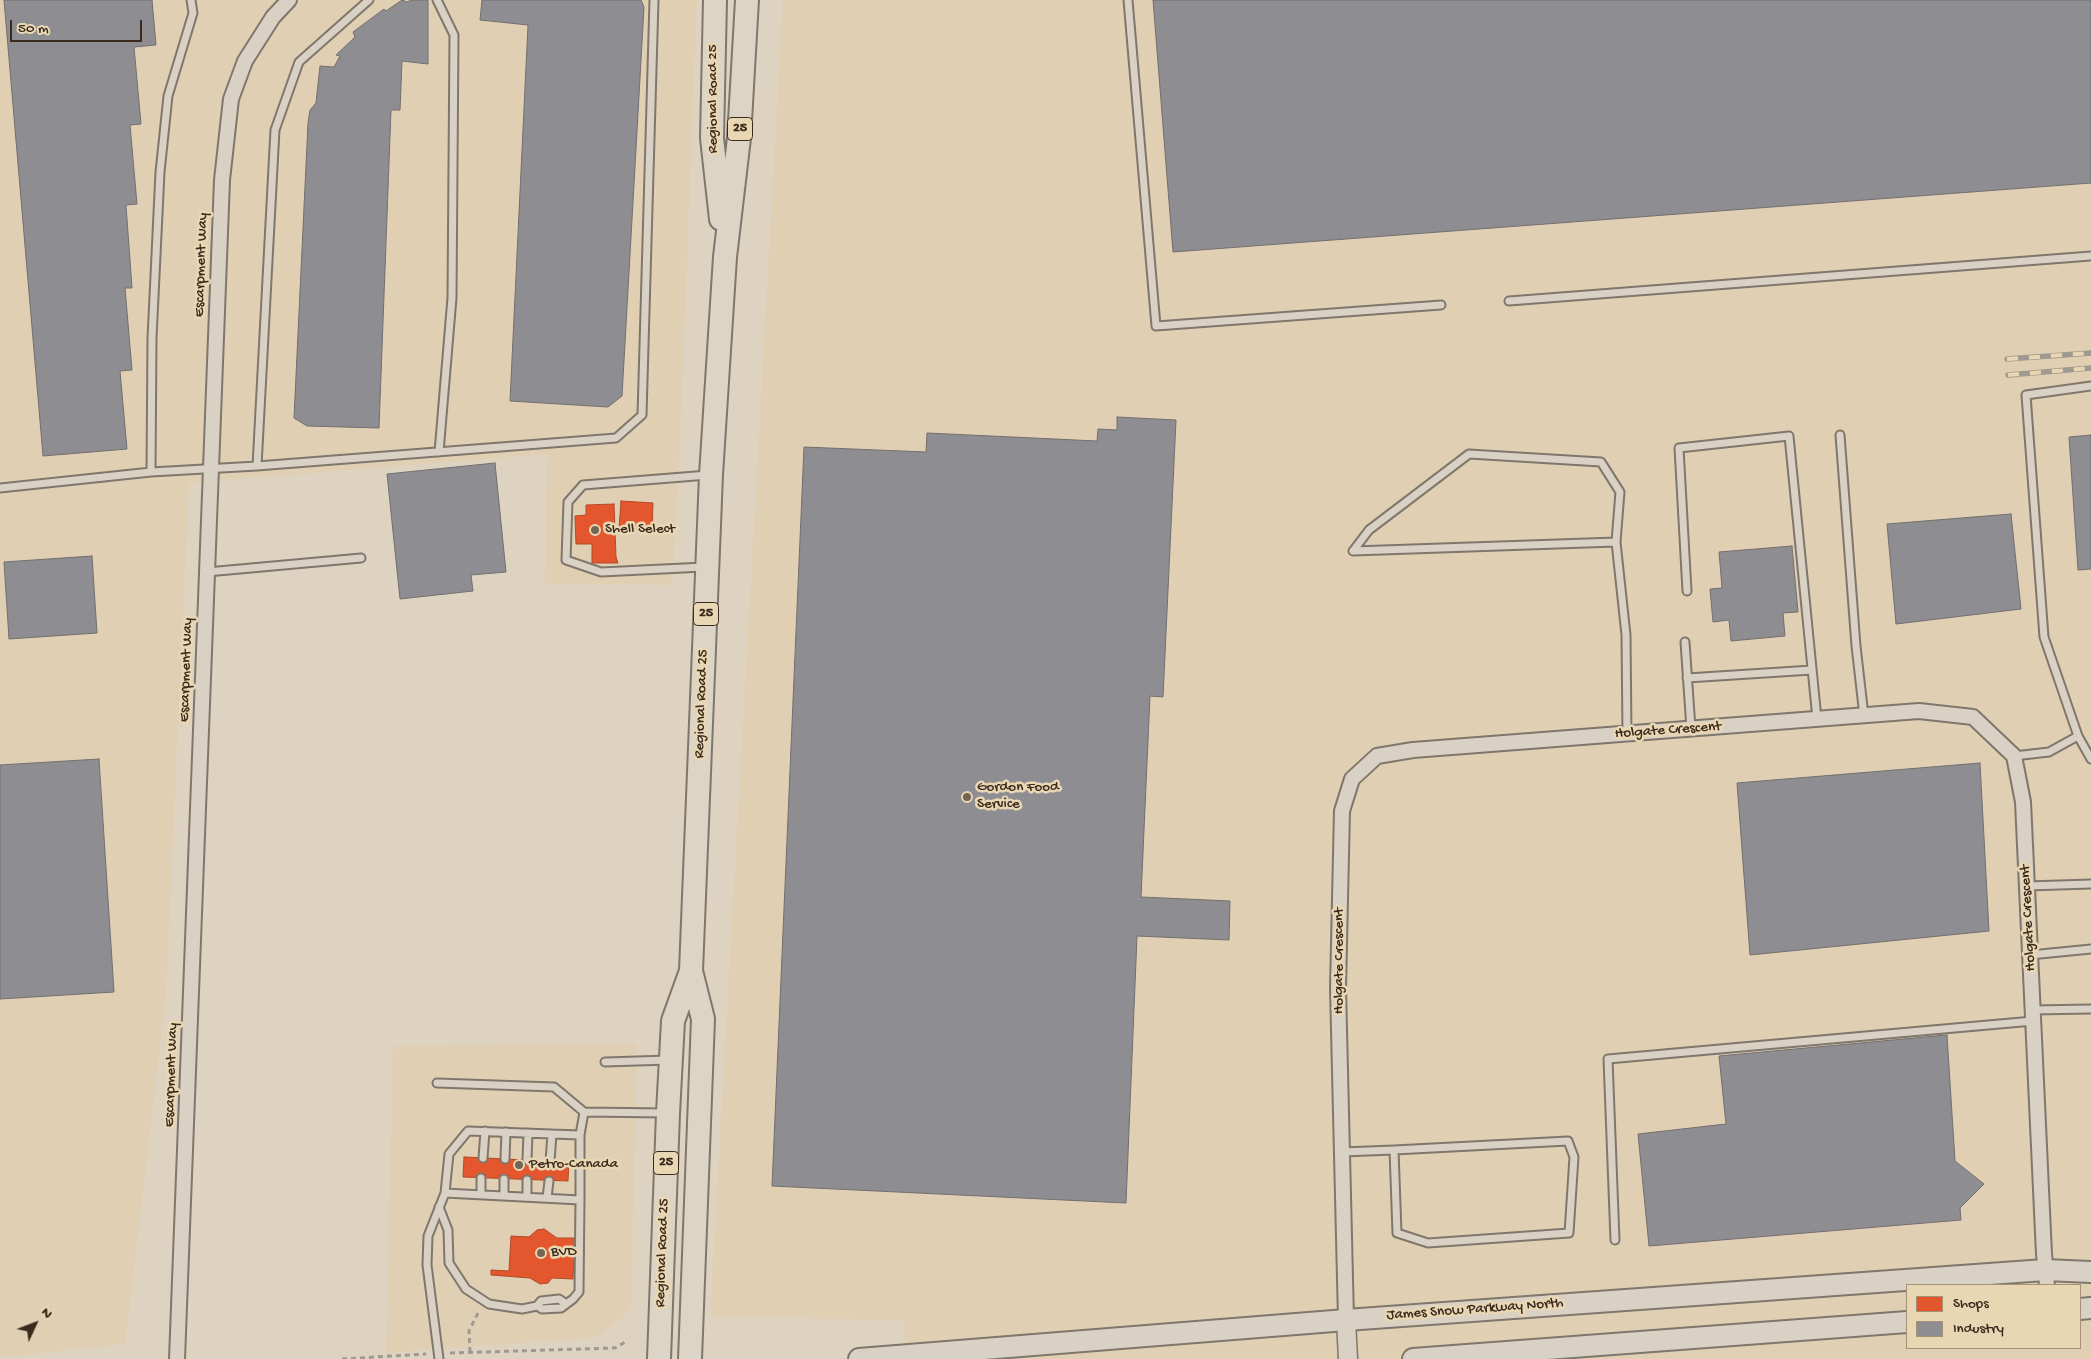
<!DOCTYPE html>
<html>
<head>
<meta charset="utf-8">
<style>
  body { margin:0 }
  #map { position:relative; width:2091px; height:1359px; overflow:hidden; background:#ddd3c0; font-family:"Gochi Hand",sans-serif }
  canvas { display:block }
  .legend { position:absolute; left:1906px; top:1284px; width:175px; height:65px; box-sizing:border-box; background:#e9d7b4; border:1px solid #a39278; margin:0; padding:6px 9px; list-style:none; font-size:15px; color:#3b2a1e }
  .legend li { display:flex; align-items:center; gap:10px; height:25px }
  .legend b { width:25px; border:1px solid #a39278 }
  .north { position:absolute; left:10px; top:1299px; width:50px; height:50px; -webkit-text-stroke:4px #e9d7b4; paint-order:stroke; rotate:47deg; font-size:14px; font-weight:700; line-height:20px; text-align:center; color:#3b2a1e }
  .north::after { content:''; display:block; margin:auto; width:18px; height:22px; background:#3b2a1e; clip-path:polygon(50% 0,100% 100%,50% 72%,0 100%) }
  .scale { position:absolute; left:10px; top:20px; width:132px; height:22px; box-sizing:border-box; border:2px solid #3b2a1e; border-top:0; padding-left:6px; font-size:15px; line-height:18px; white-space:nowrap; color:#3b2a1e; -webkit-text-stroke:4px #e9d7b4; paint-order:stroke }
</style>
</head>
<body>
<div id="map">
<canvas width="2091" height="1359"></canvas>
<ul class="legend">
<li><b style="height:14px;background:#e4572e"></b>Shops</li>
<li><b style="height:14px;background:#8d8d92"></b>Industry</li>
</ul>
<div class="north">N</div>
<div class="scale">50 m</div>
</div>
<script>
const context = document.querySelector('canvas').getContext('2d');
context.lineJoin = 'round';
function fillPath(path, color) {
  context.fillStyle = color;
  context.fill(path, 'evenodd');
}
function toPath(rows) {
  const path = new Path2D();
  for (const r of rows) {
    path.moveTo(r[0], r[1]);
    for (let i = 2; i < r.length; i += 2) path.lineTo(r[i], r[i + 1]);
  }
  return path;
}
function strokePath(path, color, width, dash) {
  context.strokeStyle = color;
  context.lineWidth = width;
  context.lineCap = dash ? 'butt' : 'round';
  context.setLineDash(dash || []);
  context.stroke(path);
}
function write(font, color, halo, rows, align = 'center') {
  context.font = font + ' "Gochi Hand",sans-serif';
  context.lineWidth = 5;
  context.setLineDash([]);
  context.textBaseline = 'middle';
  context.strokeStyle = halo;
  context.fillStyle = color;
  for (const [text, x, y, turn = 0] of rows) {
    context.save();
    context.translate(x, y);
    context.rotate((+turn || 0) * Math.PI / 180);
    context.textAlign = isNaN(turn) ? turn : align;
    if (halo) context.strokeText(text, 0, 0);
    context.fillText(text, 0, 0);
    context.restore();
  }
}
fillPath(toPath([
  [0,0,697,0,680,443,672,585,545,584,547,454,189,483,166,995,125,1344,0,1357],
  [783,0,2091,0,2091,1359,906,1359,904,1320,710,1317],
  [1907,1285,2080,1285,2080,1348,1907,1348],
  [637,1044,631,1309,599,1337,386,1353,393,1046]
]), '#e0cfb2');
const shops = toPath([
  [621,501,653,503,652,531,619,529,621,501],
  [614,504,616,557,618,563,592,563,592,544,576,544,575,516,586,515,586,505,614,504],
  [464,1157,569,1162,568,1181,463,1177,464,1157],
  [544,1229,557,1238,575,1238,573,1279,552,1278,548,1283,540,1284,530,1278,491,1275,491,1270,509,1271,511,1236,529,1237,537,1230,544,1229]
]);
fillPath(shops, '#e4572e');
strokePath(shops, '#b14a29', 1);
const industry = toPath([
  [4,0,152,0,156,45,134,47,141,124,130,125,137,204,126,205,132,288,125,288,132,370,120,371,127,449,43,456,4,0],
  [402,0,407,2,411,0,428,0,428,64,402,61,400,110,391,110,379,428,307,426,294,418,308,123,310,110,316,103,320,66,334,67,340,56,336,55,355,37,353,32,384,9,386,11,402,0],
  [482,0,641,0,644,7,622,396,608,407,510,401,528,25,480,20,482,0],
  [1153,0,2091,0,2091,183,1173,252,1153,0],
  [1117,417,1176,420,1163,697,1150,696,1141,897,1230,901,1229,940,1137,936,1126,1203,772,1186,804,447,926,452,927,433,1097,441,1098,429,1117,430,1117,417],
  [2091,435,2091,569,2078,570,2069,437,2091,435],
  [495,463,506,572,471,575,473,591,400,599,387,474,495,463],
  [2011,514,2021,609,1896,624,1887,524,2011,514],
  [1792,546,1798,612,1783,613,1785,636,1731,641,1729,620,1713,622,1710,589,1722,588,1719,552,1792,546],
  [92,556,97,633,9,639,4,562,92,556],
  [99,759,114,992,0,999,0,765,99,759],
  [1980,763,1989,931,1750,955,1737,783,1980,763],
  [1947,1035,1955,1161,1984,1184,1960,1208,1961,1220,1649,1246,1638,1134,1726,1124,1719,1056,1947,1035]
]);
fillPath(industry, '#8d8d92');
strokePath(industry, '#746f6f', 1);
const service = toPath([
  [191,0,193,13,168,96,160,172,152,338,151,472,257,466,616,438,642,415,654,0],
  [437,0,454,35,452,298,439,452],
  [1128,0,1156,326,1441,305],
  [1509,301,2091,256],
  [2091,386,2026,395,2044,637,2078,736,2091,759],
  [1840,435,1856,646,1864,716],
  [257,466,275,130,299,62,369,0],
  [0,488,151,472],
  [1353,551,1369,530,1469,454,1601,462,1620,492,1616,542,1626,635,1627,734],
  [1353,551,1616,542],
  [704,567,601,572,566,560,568,502,583,485,708,475],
  [207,572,361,558],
  [1687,591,1679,448,1789,436,1817,719],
  [1685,642,1691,729],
  [1687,678,1812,670],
  [2014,756,2049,752,2078,736],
  [2027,886,2091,884],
  [2030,955,2091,949],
  [2033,1010,2091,1009],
  [605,1062,669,1060],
  [437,1083,554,1087,584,1112],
  [1342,1152,1394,1150,1568,1141,1574,1157,1569,1233,1428,1243,1397,1233,1394,1150],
  [483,1158,485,1131],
  [505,1159,506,1132],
  [527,1160,528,1133],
  [550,1161,552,1134],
  [445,1193,580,1200,580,1135],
  [481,1195,481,1178],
  [504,1196,504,1179],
  [527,1197,527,1180],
  [547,1198,549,1181],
  [439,1207,448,1230,449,1263,466,1289,489,1304,522,1309,537,1306,541,1301,559,1299,565,1303],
  [1615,1240,1608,1059,2033,1021],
  [537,1306,542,1309,561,1308,573,1299,579,1292,580,1200],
  [439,1359,427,1265,428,1236,445,1193,449,1154,468,1131,580,1135,584,1112,666,1113]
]);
const minor = toPath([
  [1346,1320,1338,988,1342,811,1352,779,1377,756,1413,750,1919,711,1973,717,2014,756,2023,802,2044,1254,2047,1285],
  [177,1359,222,180,231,99,245,61,273,17,289,0]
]);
const tertiary = toPath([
  [1346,1320,1348,1359]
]);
const secondary = toPath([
  [2080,1309,2091,1308],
  [859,1359,1346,1320,2045,1270,2091,1272],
  [1413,1359,1907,1322]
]);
const primary = toPath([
  [715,0,712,138,721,219],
  [659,1359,668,1113,673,1021,691,971],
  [690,1359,703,1019,691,971,711,475,725,257,739,138,747,0]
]);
strokePath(service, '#7f776c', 11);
strokePath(minor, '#7f776c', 18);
strokePath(tertiary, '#7f776c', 21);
strokePath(secondary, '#7f776c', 24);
strokePath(primary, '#7f776c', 26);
strokePath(toPath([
  [470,1352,469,1331,479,1311],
  [450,1353,615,1348,627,1341],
  [342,1359,426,1354]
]), '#a0998f', 3, [5, 4]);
strokePath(service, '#d9d1c4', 7);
strokePath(minor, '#d9d1c4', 14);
strokePath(tertiary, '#d9d1c4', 18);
strokePath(secondary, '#d9d1c4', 20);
strokePath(primary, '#dcd4c5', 22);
const rail = toPath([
  [2007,359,2091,353],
  [2008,375,2091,368]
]);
strokePath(rail, '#a0998f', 5.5);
strokePath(rail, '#e9d7b4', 4, [11]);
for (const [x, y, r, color] of [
  [595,530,5,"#746557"],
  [967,797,5,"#746557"],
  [519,1165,5,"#746557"],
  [541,1253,5,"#746557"]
]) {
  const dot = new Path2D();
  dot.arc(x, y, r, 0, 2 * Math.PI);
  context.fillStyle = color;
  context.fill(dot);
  strokePath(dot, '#e9d7b4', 2);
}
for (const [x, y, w] of [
  [740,129,25],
  [706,614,25],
  [666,1163,25]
]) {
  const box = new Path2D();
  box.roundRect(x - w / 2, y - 11.5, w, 23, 4);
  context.fillStyle = '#e9d7b4';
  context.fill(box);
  strokePath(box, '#3b2a1e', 1);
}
write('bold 14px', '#3b2a1e', null, [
  ["25",740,129],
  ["25",706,614],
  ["25",666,1163]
]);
write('15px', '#3b2a1e', '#e9d7b4', [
  ["Regional Road 25",714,99,-90],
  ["Escarpment Way",202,265,-88],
  ["Escarpment Way",187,670,-88],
  ["Regional Road 25",702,704,-88],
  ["Holgate Crescent",1668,731,-4],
  ["Holgate Crescent",2029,918,-93],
  ["Holgate Crescent",1340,961,-90],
  ["Escarpment Way",172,1075,-88],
  ["Regional Road 25",663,1253,-88],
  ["James Snow Parkway North",1475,1310,-4]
]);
write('15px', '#3b2a1e', '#e9d7b4', [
  ["Shell Select",605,530],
  ["Gordon Food",977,788],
  ["Service",977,805],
  ["Petro-Canada",529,1165],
  ["BVD",551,1253]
], 'left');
</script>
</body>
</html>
